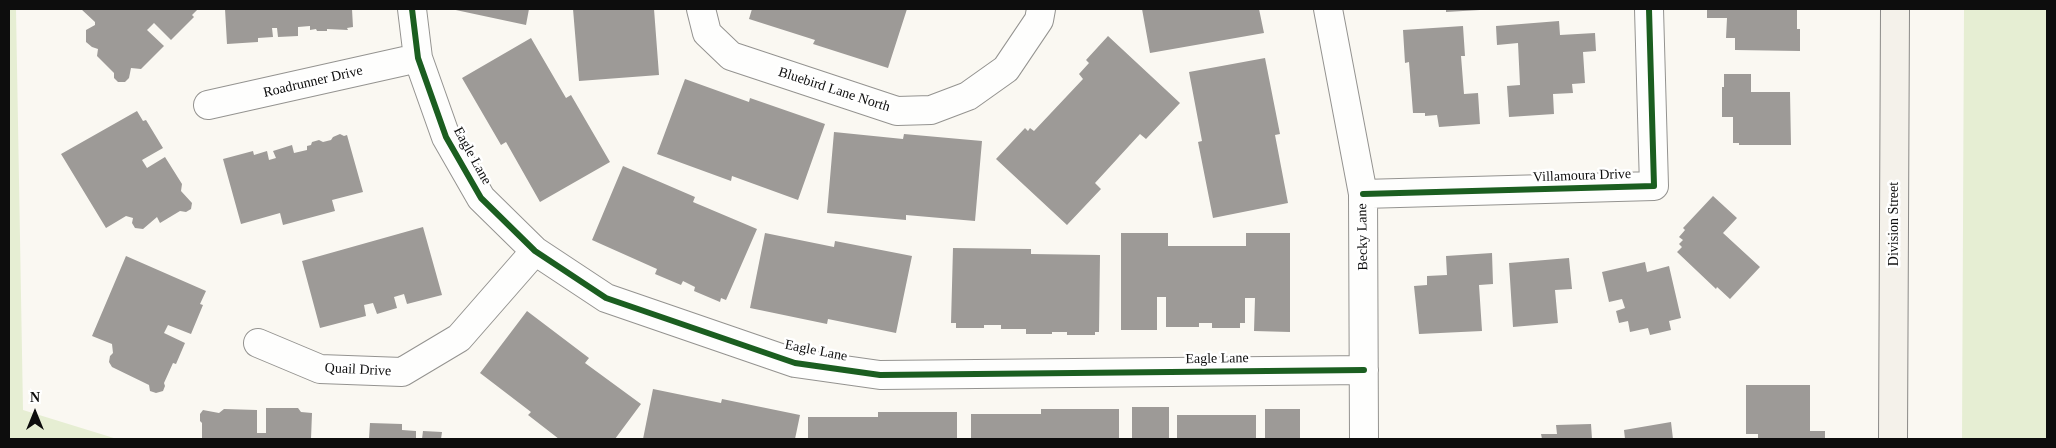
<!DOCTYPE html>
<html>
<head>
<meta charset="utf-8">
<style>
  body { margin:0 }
  #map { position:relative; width:2056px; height:448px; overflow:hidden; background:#faf8f2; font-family:Georgia,serif }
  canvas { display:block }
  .frame { position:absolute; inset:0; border:10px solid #0d0d0d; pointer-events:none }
  .north { position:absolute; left:10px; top:388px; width:50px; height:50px; -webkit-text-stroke:4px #fff; paint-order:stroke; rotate:0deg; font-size:14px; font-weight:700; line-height:20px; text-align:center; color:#0d0d0d }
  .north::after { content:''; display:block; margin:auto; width:18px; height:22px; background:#0d0d0d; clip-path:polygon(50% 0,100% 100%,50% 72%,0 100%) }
</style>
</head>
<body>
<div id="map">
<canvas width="2056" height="448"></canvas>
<div class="frame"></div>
<div class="north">N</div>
</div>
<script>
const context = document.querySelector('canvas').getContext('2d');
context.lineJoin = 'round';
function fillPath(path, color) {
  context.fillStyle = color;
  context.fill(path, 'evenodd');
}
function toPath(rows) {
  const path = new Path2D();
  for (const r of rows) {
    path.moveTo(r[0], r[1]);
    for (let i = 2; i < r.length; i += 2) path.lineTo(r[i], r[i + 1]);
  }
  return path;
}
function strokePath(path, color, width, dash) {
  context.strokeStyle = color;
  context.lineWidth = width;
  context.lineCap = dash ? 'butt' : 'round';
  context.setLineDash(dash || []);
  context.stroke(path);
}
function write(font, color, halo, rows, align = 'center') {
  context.font = font + ' Georgia,serif';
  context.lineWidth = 5;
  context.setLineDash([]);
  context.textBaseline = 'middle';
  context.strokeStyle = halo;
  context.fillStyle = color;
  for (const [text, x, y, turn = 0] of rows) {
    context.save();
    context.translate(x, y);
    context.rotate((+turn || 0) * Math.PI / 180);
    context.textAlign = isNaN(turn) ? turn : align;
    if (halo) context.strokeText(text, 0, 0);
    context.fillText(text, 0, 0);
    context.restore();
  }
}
fillPath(toPath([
  [9,9,16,9,23,410,117,439,9,439],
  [1964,9,2047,9,2047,439,1962,439]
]), '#e6eed3');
fillPath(toPath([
  [81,9,198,9,192,15,194,17,171,40,154,23,147,30,164,46,141,69,131,68,129,78,125,82,118,82,114,78,114,73,97,56,98,49,92,47,86,42,86,30,95,25,95,22],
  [225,9,352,9,353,27,347,28,348,30,327,29,327,31,317,31,316,29,310,30,310,26,298,27,298,36,278,37,277,28,272,28,273,37,258,38,258,42,227,44],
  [451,9,529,9,526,25],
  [573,9,654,9,659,75,579,81],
  [752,9,907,9,888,68,813,44,815,40,749,19],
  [1142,9,1259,9,1264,33,1150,53],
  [1446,9,1480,9,1480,10,1446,12],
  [1707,9,1797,9,1797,29,1800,29,1800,51,1735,50,1735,38,1726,38,1727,18,1707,18],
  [1559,21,1560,35,1595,33,1596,51,1583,52,1585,83,1572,84,1573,93,1553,94,1554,114,1509,117,1507,86,1520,85,1518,43,1497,45,1496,26],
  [1463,26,1465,56,1461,56,1464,94,1478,93,1480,124,1439,127,1437,115,1425,116,1425,113,1413,113,1409,62,1405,63,1403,30],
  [1108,36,1180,103,1146,139,1140,134,1095,183,1101,189,1067,225,996,159,1025,128,1028,131,1030,128,1034,131,1083,79,1079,74,1089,63,1086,60],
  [531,38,566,98,571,95,610,162,540,202,506,142,501,145,462,78],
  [1265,58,1280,134,1275,135,1288,203,1213,218,1198,142,1202,141,1189,72],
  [1724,74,1751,74,1751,92,1790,92,1791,145,1739,145,1739,143,1733,143,1733,117,1722,117,1722,87,1724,87],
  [685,79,749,102,750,98,825,124,798,200,732,176,731,181,657,154],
  [137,111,143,121,146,120,163,148,142,160,147,168,165,157,182,184,181,191,192,203,191,209,186,212,180,211,160,223,157,217,143,229,135,228,132,223,133,218,126,216,106,228,61,154],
  [834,132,903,139,904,134,982,141,975,221,906,215,906,220,827,213],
  [340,134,344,136,347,135,363,192,332,200,335,211,283,225,280,213,241,224,223,159,253,151,254,155,267,151,269,160,276,158,273,151,292,145,294,153,307,150,307,146,311,145,312,142,319,140,323,142,331,140,333,137],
  [623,166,695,197,693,202,757,229,726,300,721,298,720,302,694,291,695,287,683,281,681,285,655,274,657,269,592,240],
  [1713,196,1737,218,1723,233,1760,267,1730,299,1717,287,1716,289,1677,252,1682,247,1679,244,1683,240,1679,237,1685,230,1683,228],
  [423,227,442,295,407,304,404,294,394,297,397,308,377,314,373,303,364,305,366,316,320,328,302,261],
  [765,233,834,247,835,241,912,256,896,333,828,319,827,324,750,308],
  [1121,233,1168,233,1168,246,1246,246,1246,233,1290,233,1290,332,1254,331,1255,298,1245,298,1245,323,1240,323,1240,328,1212,328,1212,323,1199,323,1199,327,1166,327,1166,297,1157,297,1157,330,1121,330],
  [953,248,1031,249,1031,254,1100,255,1099,332,1095,332,1095,335,1067,335,1067,332,1052,332,1052,334,1026,334,1026,329,1001,329,1001,325,984,325,984,328,956,328,956,323,951,323],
  [1492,253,1493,284,1479,285,1482,331,1419,334,1414,286,1427,285,1427,276,1447,275,1446,256],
  [126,256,206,291,200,304,203,305,191,334,168,325,164,333,185,343,176,364,173,363,164,383,165,386,163,391,156,393,150,391,149,385,112,367,109,362,110,356,113,353,112,344,92,336],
  [1569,258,1572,289,1555,290,1558,323,1513,327,1509,263],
  [1645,262,1647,272,1669,266,1681,318,1669,321,1671,330,1650,335,1648,328,1630,332,1628,321,1619,323,1616,311,1625,308,1622,299,1609,302,1602,272],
  [527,311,589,358,585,363,641,404,615,439,559,439,528,415,531,412,480,373],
  [1746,385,1810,385,1810,431,1825,431,1825,439,1758,439,1758,434,1746,434],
  [653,389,721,403,722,399,800,415,795,439,643,439],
  [1132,407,1169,407,1169,439,1132,439],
  [266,408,298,408,301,412,312,413,311,439,202,439,202,423,200,421,200,414,203,410,219,413,224,409,257,410,257,433,266,433],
  [1041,409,1119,409,1119,439,971,439,971,414,1041,414],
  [1265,409,1300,409,1300,439,1265,439],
  [878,412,957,412,957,439,808,439,808,417,878,417],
  [1177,415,1256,415,1256,439,1177,439],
  [1671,422,1673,439,1625,439,1624,430],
  [370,423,402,424,402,430,416,431,416,439,369,439],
  [1591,424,1592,439,1542,439,1541,434,1557,434,1556,425],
  [423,431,442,432,441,439,422,439]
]), '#9d9a97');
const street = toPath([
  [412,9,418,58,446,137,481,198,535,251,606,298,795,363,880,375,1364,370],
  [701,9,707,33,731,56,897,111,931,110,968,96,1006,69,1039,20,1041,9],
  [1328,9,1363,194,1364,439],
  [208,105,418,58],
  [1363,194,1654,186,1649,9],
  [258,343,320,369,402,372,459,338,535,251]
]);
const secondary = toPath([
  [1893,439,1895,9]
]);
strokePath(street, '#949390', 30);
strokePath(secondary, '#8a8987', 30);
strokePath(street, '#fefefd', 28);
strokePath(secondary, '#f4f1ea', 28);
strokePath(toPath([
  [412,9,418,58,446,137,481,198,535,251,606,298,795,363,880,375,1364,370],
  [1363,194,1654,186,1649,9]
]), '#1b5e20', 6);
write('14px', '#0d0d0d', '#fff', [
  ["Roadrunner Drive",313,82,-13],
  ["Bluebird Lane North",834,90,18],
  ["Eagle Lane",472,156,61],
  ["Villamoura Drive",1582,176,-2],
  ["Division Street",1894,224,-90],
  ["Becky Lane",1363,237,-91],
  ["Eagle Lane",816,351,11],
  ["Eagle Lane",1217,359,-1],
  ["Quail Drive",358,370,3]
]);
</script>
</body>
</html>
